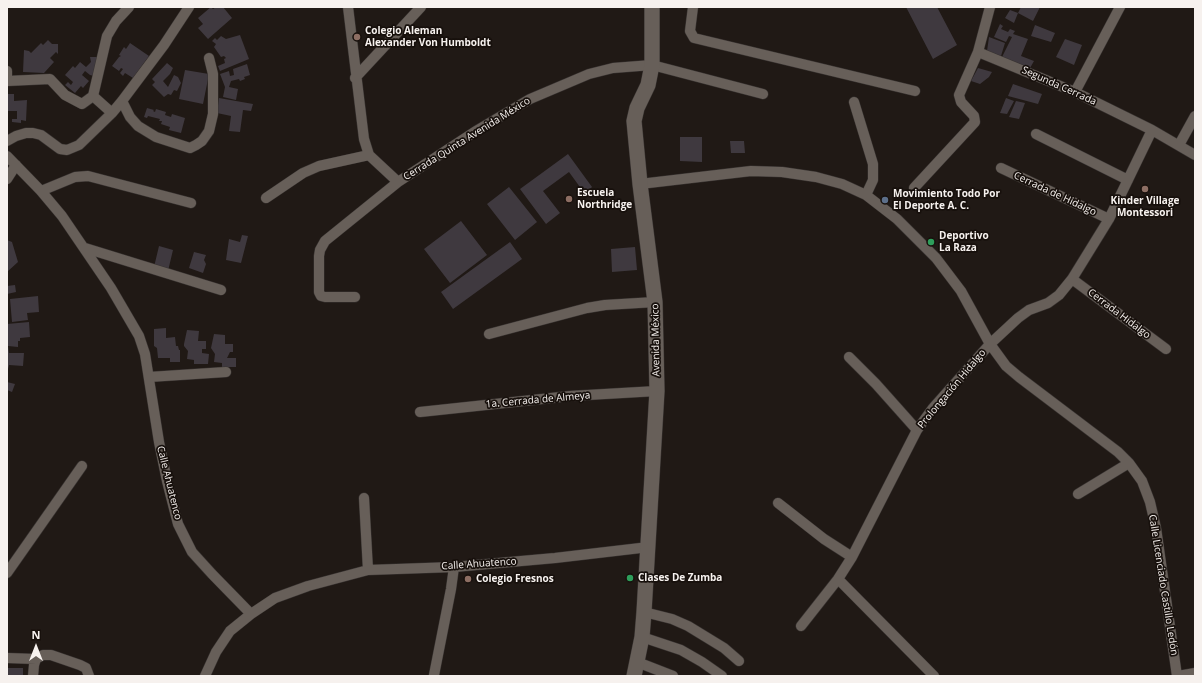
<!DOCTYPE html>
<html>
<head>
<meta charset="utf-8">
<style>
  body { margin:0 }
  #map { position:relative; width:1202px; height:683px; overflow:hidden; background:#201915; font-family:"Open Sans",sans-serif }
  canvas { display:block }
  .frame { position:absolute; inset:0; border:8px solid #f6f1ee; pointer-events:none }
  .north { position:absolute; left:16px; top:627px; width:40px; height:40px; -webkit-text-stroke:3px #17100c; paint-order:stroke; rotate:0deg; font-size:11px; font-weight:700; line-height:16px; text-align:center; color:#f6f1ee }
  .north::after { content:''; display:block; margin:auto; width:14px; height:18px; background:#f6f1ee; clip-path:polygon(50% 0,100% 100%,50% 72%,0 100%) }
</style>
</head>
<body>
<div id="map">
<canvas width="1202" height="683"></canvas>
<div class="frame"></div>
<div class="north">N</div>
</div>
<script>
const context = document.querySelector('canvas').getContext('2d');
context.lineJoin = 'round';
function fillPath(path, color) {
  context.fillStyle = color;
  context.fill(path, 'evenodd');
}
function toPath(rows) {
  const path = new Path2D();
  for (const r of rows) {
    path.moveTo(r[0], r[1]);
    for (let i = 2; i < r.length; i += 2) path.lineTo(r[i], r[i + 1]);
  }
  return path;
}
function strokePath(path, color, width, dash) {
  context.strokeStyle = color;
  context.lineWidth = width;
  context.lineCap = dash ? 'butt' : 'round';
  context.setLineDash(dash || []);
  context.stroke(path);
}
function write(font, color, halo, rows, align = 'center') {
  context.font = font + ' "Open Sans",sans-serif';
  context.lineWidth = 3.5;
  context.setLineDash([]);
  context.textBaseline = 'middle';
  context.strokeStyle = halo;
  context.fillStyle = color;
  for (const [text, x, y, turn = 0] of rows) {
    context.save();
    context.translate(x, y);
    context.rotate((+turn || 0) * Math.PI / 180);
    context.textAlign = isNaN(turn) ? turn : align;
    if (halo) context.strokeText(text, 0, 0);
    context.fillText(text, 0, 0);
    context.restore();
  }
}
fillPath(toPath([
  [211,7,213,9,216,7,223,7,232,18,208,39,198,28,203,24,198,18],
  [906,7,937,7,957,45,933,59],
  [1021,7,1040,7,1033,21,1018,13],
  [1010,10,1018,13,1014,23,1005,18],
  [1000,24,1003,26,1001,29,1008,32,1010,29,1015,31,1013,34,1028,39,1021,56,1034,61,1030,68,1002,57,1012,37,1009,36,1006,42,994,37],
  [1035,25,1055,33,1051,42,1031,36],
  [240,35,249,59,220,71,218,66,225,63,224,59,226,58,224,56,221,57,214,47,216,44,212,41,215,38,217,40,221,36,226,39],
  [989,37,1005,43,1001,56,987,51],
  [1065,39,1082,45,1074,65,1056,57],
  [48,40,52,44,58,44,58,54,56,52,50,58,54,62,44,73,23,72,24,50,29,51,31,53,41,43,43,45],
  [130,43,149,56,133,78,125,73,123,76,120,73,123,69,121,68,119,71,112,66,119,57,121,56,119,55,124,47,126,49],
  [90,57,98,57,94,76,90,75,85,71,82,75,89,81,83,88,81,86,75,93,65,85,68,82,71,85,73,82,65,75,73,66,75,68,80,62,86,67,91,62],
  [167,63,173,68,170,74,163,81,168,87,174,75,178,77,181,83,177,91,174,90,171,95,168,94,164,97,152,85,155,82,152,79],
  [247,64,250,75,244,77,245,79,240,81,239,79,231,81,229,87,238,89,236,100,223,97,225,87,220,74,229,71,230,76,234,75,233,69],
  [978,68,992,72,989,77,980,84,971,81],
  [185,70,209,74,203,104,179,99],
  [1013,84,1042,94,1038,104,1008,96],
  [7,94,14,94,14,101,27,100,26,121,21,120,21,123,12,122,12,119,17,119,17,111,7,111],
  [219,98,253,104,251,111,243,110,240,132,229,131,231,116,217,113],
  [1006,98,1014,101,1007,114,1000,113],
  [1016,101,1025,103,1019,119,1009,117],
  [147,108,154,110,153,111,155,112,156,109,166,112,165,115,171,117,172,114,185,118,181,133,169,130,170,127,161,124,162,121,159,121,160,119,148,116,147,118,144,117],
  [680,137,702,137,702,162,680,161],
  [730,141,744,141,745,153,731,153],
  [568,154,592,187,585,194,569,172,543,191,560,213,546,224,520,189],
  [509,187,537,222,515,240,487,204],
  [461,221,487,255,450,283,424,249],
  [242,235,248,236,241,263,226,260,229,239,240,242],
  [7,240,12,242,18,262,7,272],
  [510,242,522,259,453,309,441,292],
  [159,246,173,250,168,271,154,267],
  [635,247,637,270,612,272,611,249],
  [194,252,206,255,204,260,206,264,203,273,189,268],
  [15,285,16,292,7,294,7,286],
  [38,296,39,312,27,313,28,320,12,322,10,299],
  [29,322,30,337,20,338,20,341,18,341,18,347,8,346,9,353,24,353,23,366,9,365,7,373,7,324],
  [166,328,166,338,175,337,176,346,178,346,179,350,180,350,180,362,170,362,170,358,158,358,157,348,154,346,154,329],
  [187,330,199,331,198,341,206,341,206,349,202,349,202,353,209,354,208,364,194,364,194,360,187,359,188,351,184,346,184,344],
  [214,334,225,335,225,344,233,344,233,352,230,352,227,358,236,358,236,367,222,367,222,363,214,362,215,354,211,348],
  [7,382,15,384,12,392,7,390],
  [7,668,23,668,23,676,7,676]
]), '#3f393f');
const minor = toPath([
  [348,7,364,139,369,155,398,182],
  [693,7,690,31,694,38,915,91],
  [978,52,1075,92,1152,130,1195,155],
  [7,71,7,75],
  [355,78,421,7],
  [7,81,50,79,65,95,82,104,93,96,112,113],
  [1075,92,1120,7],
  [93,96,107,36,116,21,129,7],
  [122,101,130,117,138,126,156,137,190,148,196,145,202,141,209,131,213,114,213,74,209,58],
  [854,102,873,164,873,180,866,195],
  [1036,134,1128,180],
  [7,141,16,136,26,133,33,133,41,135,60,149,67,150,79,145,112,113,122,101,164,45,189,7],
  [1179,145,1195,116],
  [7,156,41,191,62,216,111,288,139,336,145,354,159,442,167,481,178,524,192,552,212,574,251,614],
  [1001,168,1109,219],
  [7,179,16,165],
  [640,184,751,171,782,172,816,177,842,184,866,195,897,219,936,258,961,291,990,344,1006,366,1019,377,1118,452,1129,463,1142,481,1150,502,1156,528,1177,676],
  [914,188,975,122,974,116,961,102,959,95,978,52,990,7],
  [41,191,75,177,88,176,191,203],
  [266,198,303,173,319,166,369,155],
  [85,248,221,290],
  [1072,279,1166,349],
  [355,297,325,297,321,296,319,292,319,256,320,250,325,241,398,182,476,131,530,99,589,74,613,68,652,65,763,94],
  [489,334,587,308,605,305,655,302],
  [849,357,876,384,917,430],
  [149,377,226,372],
  [420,412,570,396,657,391],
  [1078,494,1129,463],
  [364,498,368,570],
  [778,503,824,539,852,557],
  [7,573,82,466],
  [838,579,934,676],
  [644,612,672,619,688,626,724,648,739,661],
  [801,626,838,579,852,557,917,430,933,408,990,344,1018,318,1029,310,1048,303,1059,295,1072,279,1109,219,1152,130],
  [642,637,681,650,702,662,722,676],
  [7,658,36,659,43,655,51,655,80,665,86,668,89,676],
  [637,662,673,676],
  [434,675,451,589,454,567],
  [33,676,34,665,36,659],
  [205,676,216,652,230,631,251,614,275,598,308,586,368,570,454,567,555,558,649,547],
  [1178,676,1195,673]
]);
const secondary = toPath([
  [634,676,642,637,644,612,657,391,655,302,640,184,634,121,637,108,648,85,652,65,652,7]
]);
strokePath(minor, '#393432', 11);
strokePath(secondary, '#393432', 16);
strokePath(minor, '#675f59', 10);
strokePath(secondary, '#675f59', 15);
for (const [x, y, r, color] of [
  [357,37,4,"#8d6e63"],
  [1145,189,4,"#8d6e63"],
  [569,199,4,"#8d6e63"],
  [885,200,4,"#5c6f8a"],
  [931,242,4,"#2e9e5b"],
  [630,578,4,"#2e9e5b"],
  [468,579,4,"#8d6e63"]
]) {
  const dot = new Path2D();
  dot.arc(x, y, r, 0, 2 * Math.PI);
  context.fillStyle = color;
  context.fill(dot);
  strokePath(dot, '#17100c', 1.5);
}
write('bold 10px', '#f6f1ee', '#17100c', [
  ["Colegio Aleman",365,31],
  ["Alexander Von Humboldt",365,43],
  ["Escuela",577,193],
  ["Northridge",577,205],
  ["Movimiento Todo Por",893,194],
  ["El Deporte A. C.",893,206],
  ["Kinder Village",1145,201,"center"],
  ["Montessori",1145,213,"center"],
  ["Deportivo",939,236],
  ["La Raza",939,248],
  ["Clases De Zumba",638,578],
  ["Colegio Fresnos",476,579]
], 'left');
write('10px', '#f6f1ee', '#17100c', [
  ["Segunda Cerrada",1059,86,24],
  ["Cerrada Quinta Avenida México",467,139,-32],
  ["Cerrada de Hidalgo",1055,194,25],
  ["Cerrada Hidalgo",1119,314,37],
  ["Avenida México",656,340,-91],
  ["Prolongación Hidalgo",952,389,-50],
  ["1a. Cerrada de Almeya",538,400,-5],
  ["Calle Ahuatenco",169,483,76],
  ["Calle Ahuatenco",479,564,-4],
  ["Calle Licenciado Castillo Ledón",1163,585,81]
]);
</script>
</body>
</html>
